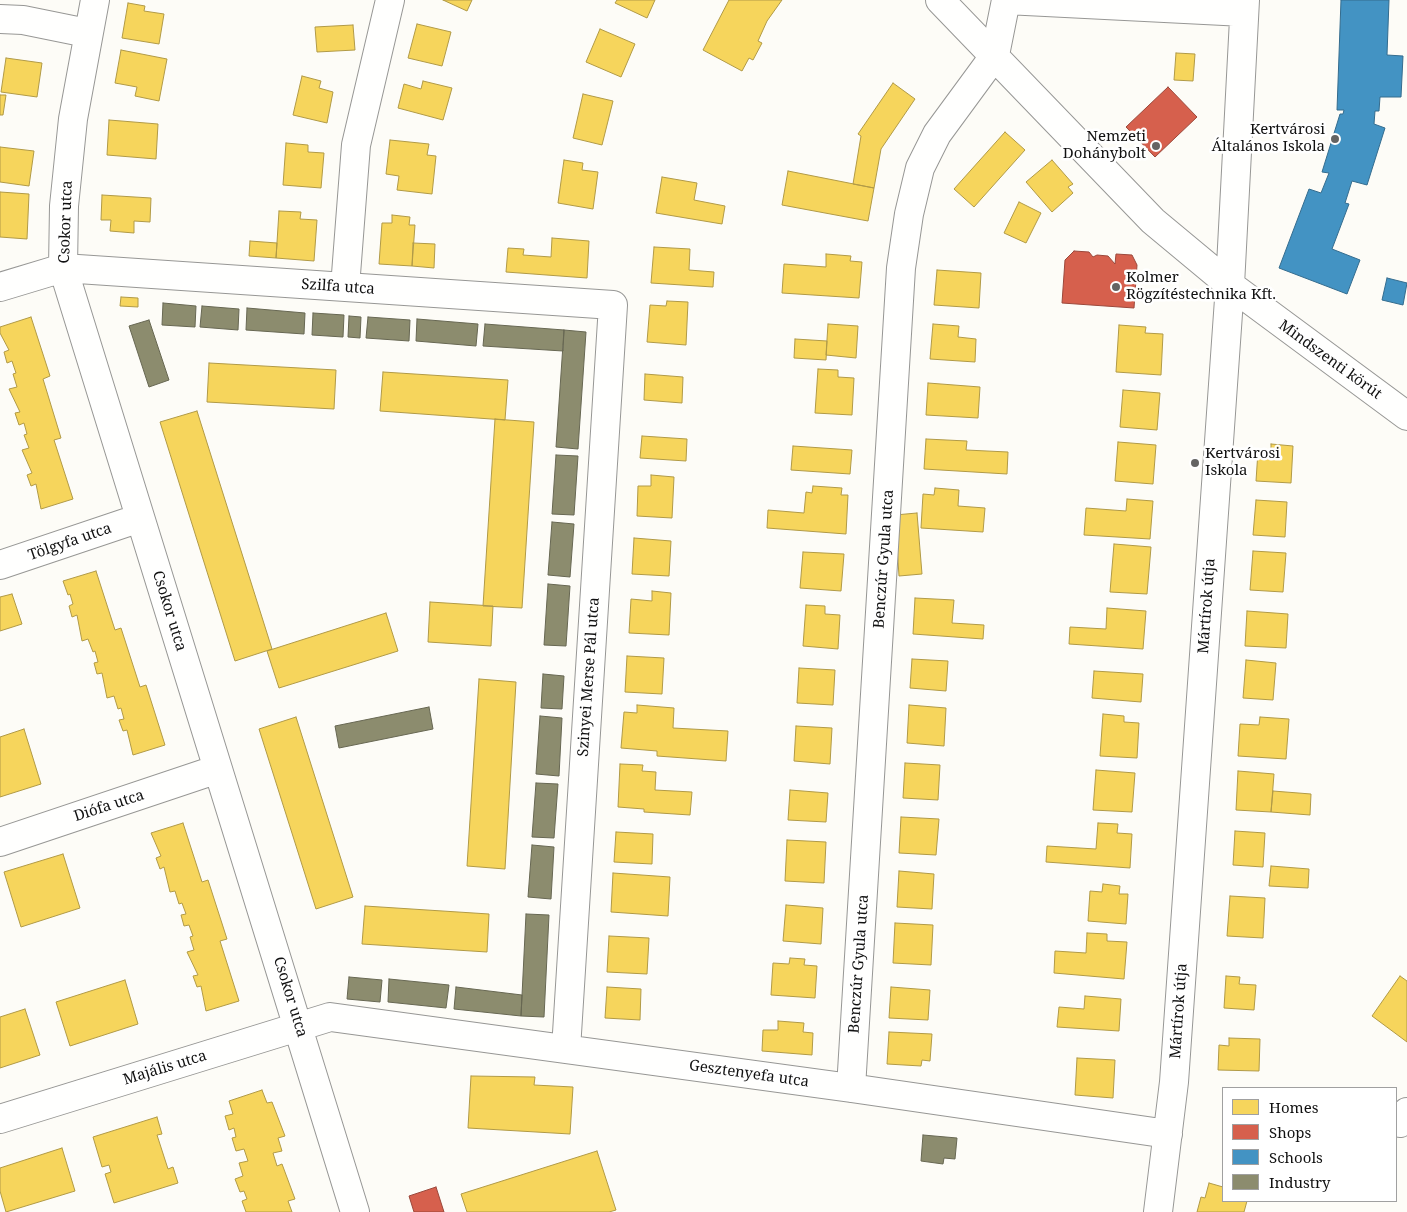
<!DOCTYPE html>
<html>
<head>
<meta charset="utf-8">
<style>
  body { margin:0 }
  #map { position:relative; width:1407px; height:1212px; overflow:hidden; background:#fdfcf7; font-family:"Noto Serif",serif }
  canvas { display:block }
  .legend { position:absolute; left:1222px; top:1087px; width:175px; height:115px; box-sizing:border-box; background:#fff; border:1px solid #a0a0a0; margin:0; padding:6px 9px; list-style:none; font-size:15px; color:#111 }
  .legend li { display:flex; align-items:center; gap:10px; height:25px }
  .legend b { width:25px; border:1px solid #a0a0a0 }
</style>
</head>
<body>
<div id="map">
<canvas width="1407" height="1212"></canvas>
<ul class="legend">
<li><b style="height:14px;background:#f6d55c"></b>Homes</li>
<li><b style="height:14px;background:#d6604d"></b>Shops</li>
<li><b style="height:14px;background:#4393c3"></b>Schools</li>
<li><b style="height:14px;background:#8c8c6e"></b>Industry</li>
</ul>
</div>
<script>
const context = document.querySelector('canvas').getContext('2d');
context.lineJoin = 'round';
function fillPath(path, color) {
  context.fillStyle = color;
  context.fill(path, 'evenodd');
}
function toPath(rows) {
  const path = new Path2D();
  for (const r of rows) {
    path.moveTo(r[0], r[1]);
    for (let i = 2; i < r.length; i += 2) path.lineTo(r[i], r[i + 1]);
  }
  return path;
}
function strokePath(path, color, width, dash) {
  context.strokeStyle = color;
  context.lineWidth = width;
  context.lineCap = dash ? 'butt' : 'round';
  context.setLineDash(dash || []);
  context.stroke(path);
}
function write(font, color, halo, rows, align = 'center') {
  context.font = font + ' "Noto Serif",serif';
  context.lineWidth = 5;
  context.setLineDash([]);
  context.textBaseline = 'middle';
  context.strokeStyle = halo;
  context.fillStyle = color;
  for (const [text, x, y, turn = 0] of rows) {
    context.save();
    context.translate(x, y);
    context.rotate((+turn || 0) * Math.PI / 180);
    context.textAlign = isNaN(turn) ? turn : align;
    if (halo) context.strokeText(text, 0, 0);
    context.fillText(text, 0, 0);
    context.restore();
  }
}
const homes = toPath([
  [443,0,472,0,467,11,443,0],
  [617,0,655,0,647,18,615,3,617,0],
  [729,0,782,0,767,21,758,41,762,43,753,60,749,58,742,71,703,50,729,0],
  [128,3,145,6,144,11,164,14,159,44,122,38,128,3],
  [417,24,451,32,442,66,408,58,417,24],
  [353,25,355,50,317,52,315,27,353,25],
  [600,29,635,44,621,77,586,62,600,29],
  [121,50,167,59,159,101,135,96,137,87,115,83,121,50],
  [1176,53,1195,54,1193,81,1174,80,1176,53],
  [6,58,42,63,37,97,1,92,6,58],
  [302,76,321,81,319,88,333,92,327,123,293,115,302,76],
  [423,81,452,88,443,120,398,108,404,84,421,89,423,81],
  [893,83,915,99,881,149,874,188,853,184,861,136,858,134,893,83],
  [583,94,613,101,602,145,573,138,583,94],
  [0,95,6,95,3,115,0,115,0,95],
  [109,120,158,124,156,159,107,155,109,120],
  [1005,132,1025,150,974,207,954,189,1005,132],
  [390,140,429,144,427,155,436,156,432,194,397,190,399,176,386,174,390,140],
  [286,143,308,145,308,152,324,153,321,188,283,185,286,143],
  [0,147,34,151,29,186,0,182,0,147],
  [564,160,583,163,582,170,598,172,593,209,558,203,564,160],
  [1052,160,1073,184,1068,187,1073,193,1052,212,1026,182,1052,160],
  [788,171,874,188,868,221,782,205,788,171],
  [662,177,697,183,694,200,725,206,722,224,656,213,662,177],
  [0,192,29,194,27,239,0,237,0,192],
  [102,195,151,198,150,222,134,221,134,233,110,231,111,220,101,220,102,195],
  [1019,202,1041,213,1026,243,1004,233,1019,202],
  [279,211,301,212,300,219,317,220,314,261,276,258,279,211],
  [392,215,410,217,409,225,415,225,412,266,379,264,382,223,392,223,392,215],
  [552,238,589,241,587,278,506,272,508,248,524,249,523,255,551,257,552,238],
  [250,241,277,243,276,258,249,256,250,241],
  [413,243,435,244,434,268,412,266,413,243],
  [654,247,690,249,689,270,714,272,713,287,651,283,654,247],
  [826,254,851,256,850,261,862,262,859,298,782,293,784,264,826,267,826,254],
  [937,270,981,273,979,308,934,305,937,270],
  [121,297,138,298,138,307,120,306,121,297],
  [667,301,688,302,686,345,647,342,650,305,666,306,667,301],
  [31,317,50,376,43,379,61,438,54,440,73,499,41,509,36,484,31,486,27,475,32,473,22,450,29,448,24,435,27,434,24,423,19,425,15,413,20,412,9,389,17,387,13,374,16,373,12,361,7,363,4,352,9,350,0,333,0,327,31,317],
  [828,324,858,326,856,358,826,355,828,324],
  [933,324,959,326,958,337,976,339,975,362,930,359,933,324],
  [1119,325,1146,327,1145,333,1163,334,1161,375,1116,372,1119,325],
  [795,339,827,341,826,360,794,358,795,339],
  [209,363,336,370,334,409,207,402,209,363],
  [818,369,838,370,838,377,854,378,852,415,815,413,818,369],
  [383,372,508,380,505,420,380,411,383,372],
  [645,374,683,377,682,403,644,400,645,374],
  [928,383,980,387,978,418,926,415,928,383],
  [1123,390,1160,393,1157,430,1120,427,1123,390],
  [197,411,272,649,235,661,160,422,197,411],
  [495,419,534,422,522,608,483,606,495,419],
  [642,436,687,439,686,461,640,458,642,436],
  [926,439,967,441,966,450,1008,452,1007,474,924,469,926,439],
  [1118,442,1156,445,1153,484,1115,481,1118,442],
  [1271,444,1293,446,1291,483,1256,481,1258,451,1271,451,1271,444],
  [793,446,852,450,850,474,791,470,793,446],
  [651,475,674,477,672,518,637,516,638,486,651,486,651,475],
  [813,486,842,488,841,495,848,495,846,534,767,528,768,510,804,513,806,492,812,493,813,486],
  [935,488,959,490,958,506,985,508,983,532,921,528,923,494,934,495,935,488],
  [1127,499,1153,501,1150,539,1084,535,1086,508,1126,511,1127,499],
  [1256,500,1287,502,1285,537,1253,535,1256,500],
  [917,513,922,574,899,576,895,515,917,513],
  [634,538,671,541,669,576,632,574,634,538],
  [1114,544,1151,547,1147,594,1110,592,1114,544],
  [1253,551,1286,553,1283,592,1250,590,1253,551],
  [803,552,844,554,841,591,800,588,803,552],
  [96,571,115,630,121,628,140,687,146,685,165,745,133,755,127,730,123,731,119,720,124,719,121,708,118,709,114,696,107,698,102,673,97,674,94,663,98,662,95,651,93,652,88,639,82,641,77,615,72,617,69,606,73,604,70,594,68,595,63,581,96,571],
  [652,591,671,593,669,635,629,633,631,599,652,601,652,591],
  [12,594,22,624,0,631,0,597,12,594],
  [915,598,954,600,952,623,984,625,983,639,913,634,915,598],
  [430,602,493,606,491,646,428,642,430,602],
  [806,605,825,606,825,614,840,615,838,649,803,646,806,605],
  [1107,608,1146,611,1143,649,1069,644,1070,627,1106,629,1107,608],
  [1247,611,1288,614,1286,648,1245,646,1247,611],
  [386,613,398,651,279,688,267,651,386,613],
  [627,656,664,658,662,694,625,692,627,656],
  [912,659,948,661,946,691,910,688,912,659],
  [1246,660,1276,663,1273,700,1243,698,1246,660],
  [799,668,835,670,833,705,797,703,799,668],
  [1094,671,1143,674,1141,702,1092,698,1094,671],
  [479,679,516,682,505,869,467,866,479,679],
  [637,705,674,708,673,728,728,731,726,761,657,756,657,751,621,748,624,712,637,713,637,705],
  [909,705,946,708,944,746,907,743,909,705],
  [1103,714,1124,716,1124,722,1139,723,1137,758,1100,756,1103,714],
  [296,717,353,897,316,909,259,729,296,717],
  [1260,717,1289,719,1286,759,1238,756,1240,724,1259,725,1260,717],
  [796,726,832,728,830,764,794,761,796,726],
  [24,729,41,784,0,797,0,737,24,729],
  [905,763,940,765,938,800,903,798,905,763],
  [620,764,643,765,642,771,656,772,655,790,692,792,690,815,644,812,644,809,618,807,620,764],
  [1096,770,1135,773,1132,812,1093,810,1096,770],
  [1238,771,1274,774,1271,812,1236,810,1238,771],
  [790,790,828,793,826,822,788,820,790,790],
  [1273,791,1311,794,1310,815,1271,812,1273,791],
  [901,817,939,819,936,855,899,853,901,817],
  [183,823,202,882,208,880,227,939,220,941,239,1001,206,1011,201,986,197,987,193,976,198,975,187,952,194,950,190,937,193,936,189,925,184,926,181,915,186,914,182,903,179,904,175,891,170,892,164,867,160,869,156,858,161,856,151,833,183,823],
  [1098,823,1118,824,1117,833,1132,834,1130,868,1046,862,1047,846,1096,849,1098,823],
  [1235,831,1265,833,1263,867,1233,865,1235,831],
  [616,832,653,834,652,864,614,862,616,832],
  [787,840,826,842,824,883,785,881,787,840],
  [63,854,80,908,21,927,4,872,63,854],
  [1271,866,1309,869,1308,888,1269,886,1271,866],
  [899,871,934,874,932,909,897,907,899,871],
  [613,873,670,877,668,916,611,912,613,873],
  [1103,884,1120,886,1119,894,1128,894,1126,924,1088,921,1090,891,1102,892,1103,884],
  [1230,896,1265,898,1263,938,1227,936,1230,896],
  [786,905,823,908,821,944,783,941,786,905],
  [365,906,489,914,487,952,362,944,365,906],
  [895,923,933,925,931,965,893,963,895,923],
  [1087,933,1107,934,1107,941,1127,942,1124,979,1054,973,1055,951,1086,953,1087,933],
  [609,936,649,938,647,974,607,972,609,936],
  [790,958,805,959,804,965,817,966,815,998,771,995,773,963,789,964,790,958],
  [1226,976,1240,977,1239,984,1256,985,1254,1010,1224,1008,1226,976],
  [1400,976,1407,981,1407,1042,1372,1016,1400,976],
  [125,980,138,1024,70,1046,56,1002,125,980],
  [607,987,641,989,640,1020,605,1018,607,987],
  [891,987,930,990,928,1020,889,1018,891,987],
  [1085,996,1121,999,1119,1031,1057,1027,1059,1007,1084,1009,1085,996],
  [25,1009,40,1055,0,1068,0,1017,25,1009],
  [778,1021,804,1023,803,1032,813,1033,812,1055,762,1051,763,1030,778,1030,778,1021],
  [889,1032,932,1034,930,1061,922,1060,921,1066,887,1064,889,1032],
  [1229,1038,1260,1039,1259,1071,1218,1070,1219,1045,1229,1046,1229,1038],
  [1077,1058,1115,1060,1113,1098,1075,1095,1077,1058],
  [471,1076,535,1077,534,1085,573,1087,570,1134,468,1128,471,1076],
  [262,1090,267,1103,272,1102,285,1136,278,1138,282,1151,273,1153,277,1166,282,1164,295,1199,288,1201,292,1212,246,1212,242,1201,247,1199,244,1191,240,1192,235,1179,243,1176,239,1163,248,1161,244,1149,236,1151,232,1138,236,1137,234,1128,229,1130,225,1116,233,1114,229,1101,262,1090],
  [157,1117,162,1134,157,1135,168,1169,173,1167,178,1183,114,1203,105,1174,111,1172,109,1165,102,1167,93,1137,157,1117],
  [62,1148,75,1191,6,1212,0,1191,0,1168,62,1148],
  [597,1151,616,1210,609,1212,467,1212,461,1194,597,1151],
  [1209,1183,1223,1187,1223,1201,1247,1201,1244,1212,1197,1212,1201,1197,1205,1198,1209,1183]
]);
fillPath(homes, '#f6d55c');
strokePath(homes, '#b19a46', 1);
const shops = toPath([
  [1168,87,1197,117,1155,157,1126,127,1168,87],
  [1074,251,1089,252,1093,257,1097,255,1108,256,1115,264,1116,254,1132,255,1137,265,1134,308,1062,303,1065,260,1074,251],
  [436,1187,444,1212,414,1212,409,1196,436,1187]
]);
fillPath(shops, '#d6604d');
strokePath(shops, '#9b483b', 1);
const schools = toPath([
  [1341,0,1389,0,1387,55,1403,56,1401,97,1380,97,1379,111,1375,111,1374,124,1385,128,1367,185,1352,181,1345,203,1349,204,1332,249,1360,260,1347,294,1279,268,1309,189,1321,193,1329,173,1322,172,1340,114,1343,114,1344,110,1337,110,1341,0],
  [1387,278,1407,283,1403,305,1382,300,1387,278]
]);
fillPath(schools, '#4393c3');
strokePath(schools, '#346c8e', 1);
const industry = toPath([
  [163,303,196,306,195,327,162,325,163,303],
  [202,306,239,309,238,330,200,327,202,306],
  [247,308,305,313,304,334,246,330,247,308],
  [313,313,344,315,343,337,312,335,313,313],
  [349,316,361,317,360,338,348,337,349,316],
  [368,317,410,320,409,341,366,338,368,317],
  [417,319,478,324,476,346,416,341,417,319],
  [149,320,169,380,149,387,129,326,149,320],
  [485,324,564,330,563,351,483,346,485,324],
  [564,330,586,332,578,449,556,447,564,330],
  [556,455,578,456,574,515,552,514,556,455],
  [552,522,574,524,570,577,548,575,552,522],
  [548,584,570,586,566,646,544,645,548,584],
  [543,674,564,676,562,709,541,708,543,674],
  [429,707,433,729,339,748,335,726,429,707],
  [540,716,562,718,559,776,536,774,540,716],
  [536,783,558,784,554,838,532,837,536,783],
  [532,845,554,847,551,899,528,897,532,845],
  [526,914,549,915,544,1017,521,1016,526,914],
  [349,977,382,980,380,1002,347,999,349,977],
  [389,979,449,985,446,1008,388,1002,389,979],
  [456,987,522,995,521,1016,454,1009,456,987],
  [923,1135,957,1138,955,1159,944,1158,943,1164,921,1161,923,1135]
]);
fillPath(industry, '#8c8c6e');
strokePath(industry, '#676752', 1);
const minor = toPath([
  [95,0,73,119,64,206,63,268,355,1212],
  [940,0,1153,221,1230,285,1407,416],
  [1006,0,1244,12],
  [0,19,23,20,87,33],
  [0,287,63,268,613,305,566,1049],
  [345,287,356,145,390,0],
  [0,565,140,518],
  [0,842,218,769],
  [851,1088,901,268,909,214,920,168,937,134,995,55,1006,0],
  [0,1119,330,1017,851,1088,1168,1134],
  [1400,1123,1407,1112],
  [1158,1212,1174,1082,1230,285,1245,0]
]);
strokePath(minor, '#979795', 30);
strokePath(minor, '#fffffe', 28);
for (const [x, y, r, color] of [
  [1335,139,5,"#646362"],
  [1156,146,5,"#646362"],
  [1116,287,5,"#646362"],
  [1195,463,5,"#646362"]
]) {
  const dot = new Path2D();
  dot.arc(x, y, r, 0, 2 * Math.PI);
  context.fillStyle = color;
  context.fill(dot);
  strokePath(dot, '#fff', 2);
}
write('15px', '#111', '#fff', [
  ["Kertvárosi",1325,130],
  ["Általános Iskola",1325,147],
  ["Nemzeti",1146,137],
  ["Dohánybolt",1146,154],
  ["Kolmer",1126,278,"left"],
  ["Rögzítéstechnika Kft.",1126,295,"left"],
  ["Kertvárosi",1205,454,"left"],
  ["Iskola",1205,471,"left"]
], 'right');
write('15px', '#111', '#fff', [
  ["Csokor utca",66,222,-88],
  ["Szilfa utca",338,287,4],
  ["Mindszenti körút",1330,360,36],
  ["Tölgyfa utca",70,542,-19],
  ["Benczúr Gyula utca",884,559,-86],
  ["Mártírok útja",1207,606,-86],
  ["Csokor utca",169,611,73],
  ["Szinyei Merse Pál utca",589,677,-86],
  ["Diófa utca",109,806,-18],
  ["Benczúr Gyula utca",859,964,-86],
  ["Csokor utca",290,997,73],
  ["Mártírok útja",1179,1011,-86],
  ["Majális utca",165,1068,-17],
  ["Gesztenyefa utca",749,1074,8]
]);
</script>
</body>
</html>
